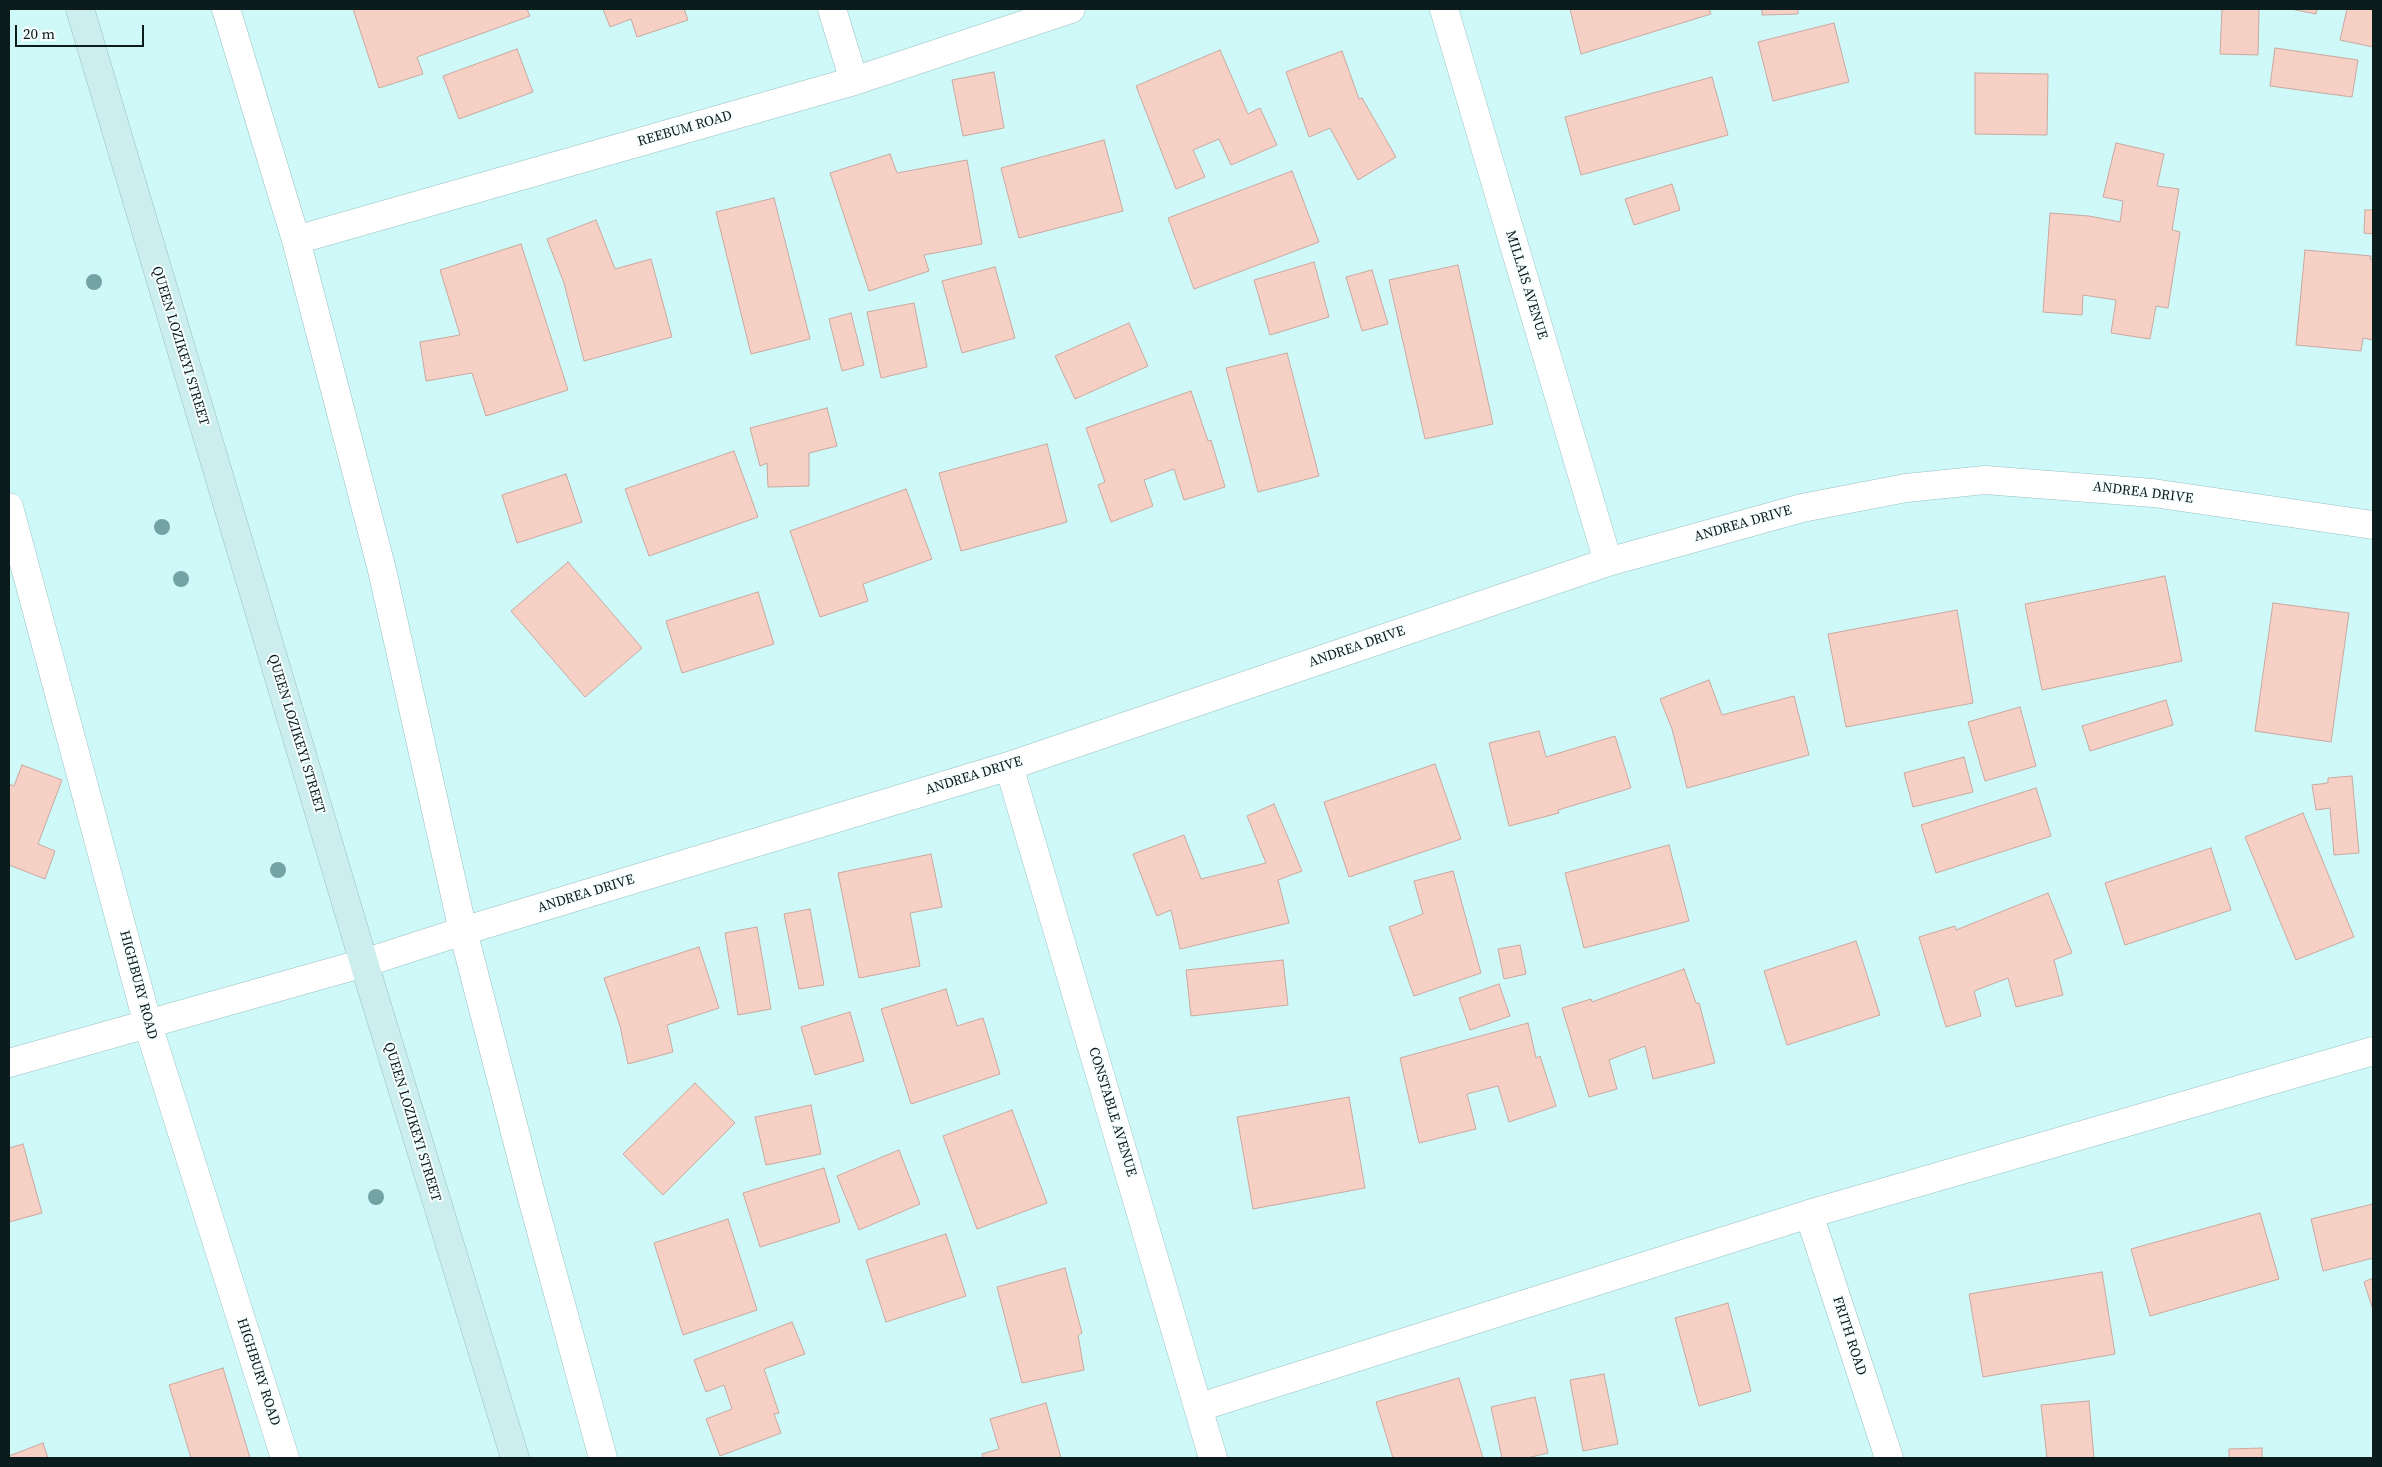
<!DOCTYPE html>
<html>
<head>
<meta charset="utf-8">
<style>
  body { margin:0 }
  #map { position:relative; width:2382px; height:1467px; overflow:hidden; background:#cff8f9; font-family:"Source Serif 4",serif }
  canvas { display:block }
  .frame { position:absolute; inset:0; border:10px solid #0c1b1c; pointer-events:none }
  .scale { position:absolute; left:15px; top:25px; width:129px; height:22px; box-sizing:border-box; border:2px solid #0c1b1c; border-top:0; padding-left:6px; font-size:15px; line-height:18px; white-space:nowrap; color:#0c1b1c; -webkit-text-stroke:4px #f6fefe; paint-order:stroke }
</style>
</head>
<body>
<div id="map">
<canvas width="2382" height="1467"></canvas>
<div class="frame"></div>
<div class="scale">20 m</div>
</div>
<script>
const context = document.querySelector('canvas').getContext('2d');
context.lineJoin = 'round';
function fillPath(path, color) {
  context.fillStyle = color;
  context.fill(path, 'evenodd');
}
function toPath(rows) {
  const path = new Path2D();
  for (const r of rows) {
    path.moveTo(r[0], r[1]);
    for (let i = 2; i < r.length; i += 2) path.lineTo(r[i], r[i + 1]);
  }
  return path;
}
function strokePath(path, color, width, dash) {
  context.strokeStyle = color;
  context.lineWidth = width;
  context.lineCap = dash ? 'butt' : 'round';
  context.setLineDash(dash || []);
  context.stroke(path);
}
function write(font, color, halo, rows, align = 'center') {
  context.font = font + ' "Source Serif 4",serif';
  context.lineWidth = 4;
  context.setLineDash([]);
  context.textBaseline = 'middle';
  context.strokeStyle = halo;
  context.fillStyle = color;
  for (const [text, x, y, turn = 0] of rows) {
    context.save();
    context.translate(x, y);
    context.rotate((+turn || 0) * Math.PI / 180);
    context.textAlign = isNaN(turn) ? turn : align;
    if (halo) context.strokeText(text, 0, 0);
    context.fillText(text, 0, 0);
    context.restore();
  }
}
const building = toPath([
  [353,9,527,9,530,16,417,57,423,74,379,88,353,9],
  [603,9,684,9,688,20,637,37,631,19,610,27,603,9],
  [1570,9,1709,9,1711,14,1581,54,1570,9],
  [1762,9,1798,9,1798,14,1762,15,1762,9],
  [2222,9,2259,9,2258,55,2220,54,2222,9],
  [2291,9,2317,9,2316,14,2291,9],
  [2347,9,2373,9,2373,47,2340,40,2347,9],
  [1834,23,1849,82,1773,101,1758,42,1834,23],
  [2275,48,2358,60,2352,97,2270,86,2275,48],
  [517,49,533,92,459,119,443,76,517,49],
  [1220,50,1248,114,1260,108,1277,145,1231,165,1219,139,1193,150,1205,177,1176,189,1136,86,1220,50],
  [1342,51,1359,99,1362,98,1396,157,1358,180,1330,128,1309,137,1286,72,1342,51],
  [994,72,1004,128,963,136,952,80,994,72],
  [1975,73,2048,74,2047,135,1975,134,1975,73],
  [1712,77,1728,135,1581,175,1565,117,1712,77],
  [1104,140,1123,211,1019,238,1001,168,1104,140],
  [2116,143,2164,154,2157,186,2179,189,2172,230,2180,232,2168,308,2156,306,2150,339,2111,333,2116,300,2083,295,2082,315,2043,312,2050,213,2089,216,2120,222,2123,201,2103,197,2116,143],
  [890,154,897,173,967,160,982,244,924,255,929,271,869,291,830,173,890,154],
  [1292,171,1319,242,1194,289,1168,218,1292,171],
  [1672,184,1680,210,1634,225,1625,199,1672,184],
  [774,198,810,339,751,354,716,212,774,198],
  [2365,210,2373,210,2373,234,2364,233,2365,210],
  [596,220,615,269,651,259,672,337,584,361,564,283,547,239,596,220],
  [521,244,568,390,486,416,472,373,426,381,420,342,460,335,440,270,521,244],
  [2305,250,2371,256,2370,259,2373,259,2373,340,2363,338,2361,351,2296,345,2305,250],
  [1314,262,1329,317,1270,335,1254,280,1314,262],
  [1458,265,1493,424,1425,439,1389,280,1458,265],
  [995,267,1015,338,962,353,942,281,995,267],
  [1372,270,1388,324,1362,331,1346,277,1372,270],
  [914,303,927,367,881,378,867,312,914,303],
  [851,313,864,365,842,371,829,319,851,313],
  [1129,323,1148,366,1075,399,1055,356,1129,323],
  [1287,353,1319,476,1258,492,1226,368,1287,353],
  [1191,391,1208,441,1211,440,1225,487,1184,500,1174,469,1144,480,1153,506,1111,522,1098,485,1105,482,1086,428,1191,391],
  [827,408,837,446,809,453,809,486,768,487,767,463,760,466,750,428,827,408],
  [1047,444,1067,522,961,551,939,473,1047,444],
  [734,451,758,517,649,556,625,489,734,451],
  [566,474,582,522,517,543,502,495,566,474],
  [906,489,932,559,863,584,868,601,820,617,790,531,906,489],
  [568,562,642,648,585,697,511,611,568,562],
  [2165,576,2182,661,2042,690,2025,604,2165,576],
  [758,592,774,644,682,673,666,621,758,592],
  [2273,603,2349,613,2331,742,2255,731,2273,603],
  [1957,610,1973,703,1846,727,1828,634,1957,610],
  [1709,680,1722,715,1794,696,1809,755,1687,788,1672,729,1660,699,1709,680],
  [2166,700,2173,725,2090,751,2082,726,2166,700],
  [2020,707,2036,766,1985,781,1968,722,2020,707],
  [1539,731,1546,757,1615,736,1631,788,1558,810,1559,813,1509,826,1489,743,1539,731],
  [1964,757,1973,792,1913,807,1904,773,1964,757],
  [1435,764,1461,839,1349,877,1324,802,1435,764],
  [22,765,62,780,38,844,55,851,45,879,9,865,9,784,14,786,22,765],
  [2352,776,2359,853,2334,855,2330,808,2316,810,2312,785,2328,783,2328,778,2352,776],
  [2036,788,2051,836,1936,873,1921,825,2036,788],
  [1274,804,1302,871,1278,880,1289,923,1180,949,1171,910,1157,916,1133,854,1184,835,1201,879,1266,863,1247,816,1274,804],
  [2303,813,2354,937,2296,960,2245,837,2303,813],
  [1669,845,1689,921,1584,948,1565,873,1669,845],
  [2211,848,2231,910,2125,945,2105,883,2211,848],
  [931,854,942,907,910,913,920,966,859,978,838,873,931,854],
  [1453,871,1481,973,1414,996,1389,927,1423,914,1414,881,1453,871],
  [2048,893,2072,953,2054,960,2063,995,2016,1007,2008,978,1974,991,1981,1016,1946,1027,1919,937,1955,926,1956,930,2048,893],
  [810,909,824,985,799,989,784,914,810,909],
  [757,927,771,1009,738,1015,725,933,757,927],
  [1856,941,1880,1015,1787,1045,1764,971,1856,941],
  [1520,945,1526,974,1504,979,1498,949,1520,945],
  [699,947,719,1008,667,1025,673,1052,628,1064,620,1026,604,978,699,947],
  [1283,960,1288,1005,1191,1016,1186,970,1283,960],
  [1684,969,1696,1003,1699,1003,1715,1063,1653,1079,1645,1046,1609,1060,1617,1089,1589,1097,1562,1008,1591,999,1592,1002,1684,969],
  [1499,984,1510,1016,1470,1030,1459,998,1499,984],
  [946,989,957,1026,983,1018,1000,1074,911,1104,881,1009,946,989],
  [850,1012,864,1061,815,1075,801,1027,850,1012],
  [1528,1023,1536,1058,1540,1056,1556,1106,1509,1122,1498,1086,1467,1094,1476,1129,1419,1143,1400,1058,1528,1023],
  [695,1083,735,1123,663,1195,623,1154,695,1083],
  [1349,1097,1365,1188,1253,1209,1237,1117,1349,1097],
  [811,1105,821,1154,766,1165,755,1117,811,1105],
  [1012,1110,1047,1203,977,1229,943,1136,1012,1110],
  [23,1144,42,1213,9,1222,9,1148,23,1144],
  [899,1150,920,1204,859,1230,837,1176,899,1150],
  [824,1168,840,1222,760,1247,743,1193,824,1168],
  [2373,1204,2373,1258,2323,1271,2311,1219,2373,1204],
  [2260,1213,2279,1279,2150,1316,2131,1249,2260,1213],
  [728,1219,757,1310,683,1335,654,1243,728,1219],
  [946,1234,966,1296,886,1322,866,1260,946,1234],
  [1065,1268,1082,1333,1078,1335,1084,1370,1022,1383,997,1287,1065,1268],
  [2102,1272,2115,1354,1983,1377,1969,1294,2102,1272],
  [2373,1278,2373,1310,2364,1282,2373,1278],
  [1728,1303,1751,1391,1699,1406,1675,1318,1728,1303],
  [792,1322,805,1354,764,1369,779,1413,774,1414,781,1433,720,1456,706,1419,732,1409,724,1385,706,1392,694,1360,792,1322],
  [223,1368,250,1458,191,1458,169,1385,223,1368],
  [1604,1374,1618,1444,1583,1451,1570,1380,1604,1374],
  [1459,1378,1483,1458,1393,1458,1376,1402,1459,1378],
  [1535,1397,1548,1453,1527,1458,1502,1458,1491,1407,1535,1397],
  [2089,1401,2094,1458,2047,1458,2041,1405,2089,1401],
  [1046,1403,1061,1458,983,1458,982,1454,999,1449,990,1419,1046,1403],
  [43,1443,48,1458,9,1458,9,1456,43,1443],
  [2262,1448,2262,1458,2229,1458,2229,1449,2262,1448]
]);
fillPath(building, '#f6d0c5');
strokePath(building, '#c9a89e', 1);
const street = toPath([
  [226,9,296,240,382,570,463,931,532,1198,603,1458],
  [832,9,854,81],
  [1444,9,1608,562],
  [296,240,854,81,1071,9],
  [9,507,148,1025,285,1458],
  [1009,766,1213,1458],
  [9,1063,364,963,463,931,1009,766,1608,562,1802,508,1906,488,1985,480,2153,493,2373,525],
  [1809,1214,1889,1458],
  [1200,1407,1809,1214,2373,1051]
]);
const secondary = toPath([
  [80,9,364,963,515,1458]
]);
strokePath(street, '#99c0c1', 29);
strokePath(secondary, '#99c0c1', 29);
strokePath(street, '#fff', 28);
strokePath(secondary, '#cceeef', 28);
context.fillStyle = '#73a3a5';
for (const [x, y] of [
  [94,282],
  [162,527],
  [181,579],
  [278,870],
  [376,1197]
]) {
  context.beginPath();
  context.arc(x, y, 8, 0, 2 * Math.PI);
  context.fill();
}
write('14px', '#0c1b1c', '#f6fefe', [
  ["REEBUM ROAD",685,129,-16],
  ["MILLAIS AVENUE",1526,285,73],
  ["QUEEN LOZIKEYI STREET",180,346,73],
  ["ANDREA DRIVE",2143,493,7],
  ["ANDREA DRIVE",1743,524,-16],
  ["ANDREA DRIVE",1357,647,-19],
  ["QUEEN LOZIKEYI STREET",296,734,73],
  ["ANDREA DRIVE",974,776,-17],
  ["ANDREA DRIVE",586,894,-17],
  ["HIGHBURY ROAD",138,985,75],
  ["CONSTABLE AVENUE",1112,1112,73],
  ["QUEEN LOZIKEYI STREET",412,1122,73],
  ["FRITH ROAD",1849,1336,72],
  ["HIGHBURY ROAD",258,1372,72]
]);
</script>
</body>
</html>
